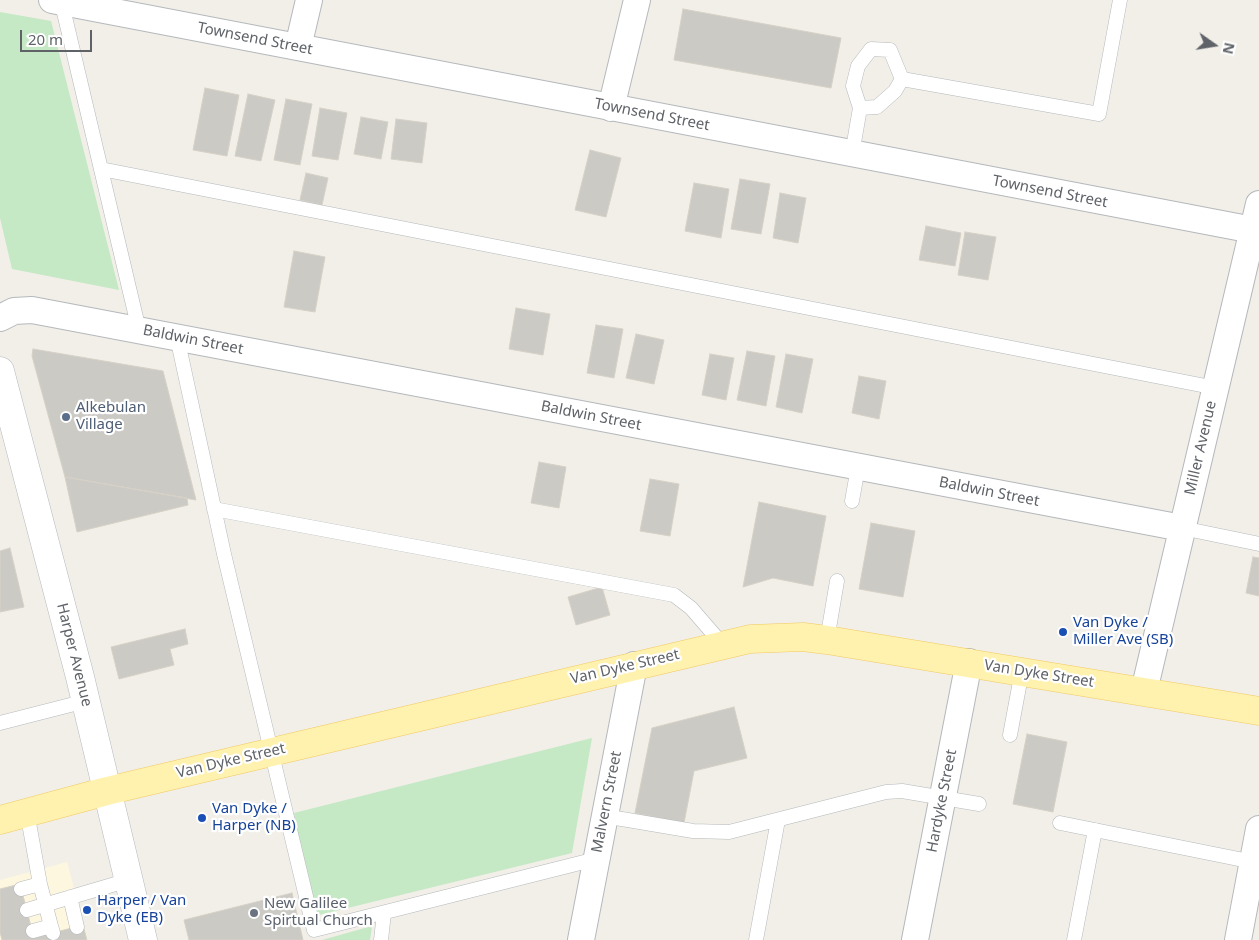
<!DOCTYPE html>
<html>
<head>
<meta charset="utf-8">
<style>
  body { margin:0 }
  #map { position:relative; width:1259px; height:940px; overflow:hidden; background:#f1efe8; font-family:"Noto Sans",sans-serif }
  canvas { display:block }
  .north { position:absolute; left:1189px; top:20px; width:50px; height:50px; -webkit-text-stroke:4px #fff; paint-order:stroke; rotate:103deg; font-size:14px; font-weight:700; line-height:20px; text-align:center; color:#5f6368 }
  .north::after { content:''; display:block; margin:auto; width:18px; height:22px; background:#5f6368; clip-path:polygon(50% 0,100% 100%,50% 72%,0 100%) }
  .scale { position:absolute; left:20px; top:30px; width:72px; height:22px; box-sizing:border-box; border:2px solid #5f6368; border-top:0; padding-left:6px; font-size:15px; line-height:18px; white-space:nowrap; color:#5f6368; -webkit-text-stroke:4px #fff; paint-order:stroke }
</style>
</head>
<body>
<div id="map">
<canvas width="1259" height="940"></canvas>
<div class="north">N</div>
<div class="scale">20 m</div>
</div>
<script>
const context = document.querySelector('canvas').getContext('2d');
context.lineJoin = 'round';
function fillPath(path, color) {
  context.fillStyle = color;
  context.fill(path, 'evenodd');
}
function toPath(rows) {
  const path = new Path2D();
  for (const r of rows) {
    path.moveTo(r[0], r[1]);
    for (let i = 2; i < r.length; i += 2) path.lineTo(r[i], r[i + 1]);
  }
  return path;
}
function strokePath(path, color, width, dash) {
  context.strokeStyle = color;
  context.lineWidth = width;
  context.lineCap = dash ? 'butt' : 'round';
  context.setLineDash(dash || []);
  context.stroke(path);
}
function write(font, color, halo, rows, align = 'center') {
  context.font = font + ' "Noto Sans",sans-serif';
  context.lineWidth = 4.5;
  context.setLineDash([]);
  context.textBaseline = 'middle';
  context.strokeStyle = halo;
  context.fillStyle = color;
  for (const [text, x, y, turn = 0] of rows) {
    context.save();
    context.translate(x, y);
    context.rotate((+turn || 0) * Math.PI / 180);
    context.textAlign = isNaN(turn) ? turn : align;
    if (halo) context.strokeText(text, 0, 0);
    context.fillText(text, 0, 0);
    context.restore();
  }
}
fillPath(toPath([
  [67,862,88,940,0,940,0,880]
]), '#fef7e0');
fillPath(toPath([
  [0,12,51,21,119,290,12,269,0,218],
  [592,738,572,853,315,916,294,813],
  [372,926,370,940,322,940]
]), '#c5e8c5');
const building = toPath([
  [683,9,841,38,831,88,674,60,683,9],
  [205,88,239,95,227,156,193,150,205,88],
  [248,94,275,100,261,161,235,156,248,94],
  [286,99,312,104,300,165,274,160,286,99],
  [320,108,347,113,338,160,312,156,320,108],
  [361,117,388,122,381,159,354,154,361,117],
  [396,119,427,123,422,163,391,159,396,119],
  [590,150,621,158,606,217,575,210,590,150],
  [306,173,328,178,322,205,300,200,306,173],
  [740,179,770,184,761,234,731,229,740,179],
  [694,183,729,189,721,238,685,231,694,183],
  [780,193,806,198,798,243,773,238,780,193],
  [926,226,961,233,955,266,919,260,926,226],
  [965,232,996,237,988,280,958,275,965,232],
  [294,251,325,257,315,312,284,307,294,251],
  [516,308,550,314,543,355,509,349,516,308],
  [596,325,623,329,614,378,587,373,596,325],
  [636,334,664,340,654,384,626,378,636,334],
  [33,349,163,371,196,500,65,477,32,356,33,349],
  [747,351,775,356,766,406,737,400,747,351],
  [710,354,734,358,726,400,702,395,710,354],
  [786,354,813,359,802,413,776,407,786,354],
  [859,376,886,381,879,419,852,413,859,376],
  [539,462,566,467,559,508,531,503,539,462],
  [65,477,187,498,188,505,77,532,65,477],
  [650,479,679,484,670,536,640,531,650,479],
  [759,502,826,516,813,586,773,578,743,587,759,502],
  [871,523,915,531,903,597,859,589,871,523],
  [10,548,24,607,0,612,0,551,10,548],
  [1253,557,1259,558,1259,596,1246,593,1253,557],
  [602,587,610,615,576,625,568,597,602,587],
  [185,629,188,644,170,649,174,665,119,679,111,647,185,629],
  [734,707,747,758,694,771,684,823,635,813,652,728,734,707],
  [1027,734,1067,742,1053,812,1013,804,1027,734],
  [20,884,34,938,83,925,87,940,2,940,0,932,0,889,20,884],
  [292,893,303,940,189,940,184,920,292,893]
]);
fillPath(building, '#cccac5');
strokePath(building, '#d6d1c6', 1);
const lane = toPath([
  [61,0,139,330],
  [902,79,1099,114,1120,0],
  [852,154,860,108,877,107,895,91,902,79,890,50,871,49,858,66,853,86,860,108],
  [101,169,1216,388],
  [177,337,224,554,314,930,596,859],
  [852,501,858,467],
  [214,509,674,595,691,608,723,645],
  [1182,528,1259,544],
  [827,640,837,581],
  [0,723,86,701],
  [1010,735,1022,671],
  [27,812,40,884],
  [604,816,693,831,729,832,886,792,902,791,979,804],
  [1060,823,1258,863],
  [21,889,40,884,51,926],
  [70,897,77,927],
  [27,910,129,880],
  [33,931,51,926,53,933],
  [381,940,384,913],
  [756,940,778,820],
  [1074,940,1095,830]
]);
const street = toPath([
  [52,0,1253,230],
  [298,47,309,0],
  [611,108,637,0],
  [0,318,14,311,32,310,1182,528],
  [1144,691,1259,204],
  [581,940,634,665],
  [915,940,969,662],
  [1238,940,1259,829]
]);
const secondary = toPath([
  [0,371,80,677,143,940]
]);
const primary = toPath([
  [0,820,107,791,750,639,803,637,827,640,1259,711]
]);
strokePath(lane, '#b5b8bc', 15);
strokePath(street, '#b5b8bc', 28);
strokePath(secondary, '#b6babf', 29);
strokePath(primary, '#f2c960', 29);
strokePath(lane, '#fff', 14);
strokePath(street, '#fff', 26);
strokePath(secondary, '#fff', 28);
strokePath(primary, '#fff2af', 28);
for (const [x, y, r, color] of [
  [66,417,5,"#5c6f8a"],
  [1063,632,5,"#1a4fb4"],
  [202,818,5,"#1a4fb4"],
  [87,910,5,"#1a4fb4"],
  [254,913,5,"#6b7280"]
]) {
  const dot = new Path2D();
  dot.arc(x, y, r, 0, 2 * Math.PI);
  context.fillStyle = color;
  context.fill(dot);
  strokePath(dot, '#fff', 2);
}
write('15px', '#5f6368', '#fff', [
  ["Townsend Street",255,39,11],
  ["Townsend Street",652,115,11],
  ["Townsend Street",1050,192,11],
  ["Baldwin Street",193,340,11],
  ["Baldwin Street",591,416,11],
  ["Miller Avenue",1201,448,-77],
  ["Baldwin Street",989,492,11],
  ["Harper Avenue",74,655,76],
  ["Van Dyke Street",625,667,-13],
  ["Van Dyke Street",1039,674,9],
  ["Van Dyke Street",231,761,-13],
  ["Hardyke Street",942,801,-79],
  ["Malvern Street",607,802,-79]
]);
write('15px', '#4e5e75', '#fff', [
  ["Alkebulan",76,408],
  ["Village",76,425]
], 'left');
write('15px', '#164399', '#fff', [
  ["Van Dyke /",1073,623],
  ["Miller Ave (SB)",1073,640],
  ["Van Dyke /",212,809],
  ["Harper (NB)",212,826],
  ["Harper / Van",97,901],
  ["Dyke (EB)",97,918]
], 'left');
write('15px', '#5b616d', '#fff', [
  ["New Galilee",264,904],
  ["Spirtual Church",264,921]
], 'left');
</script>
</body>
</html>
